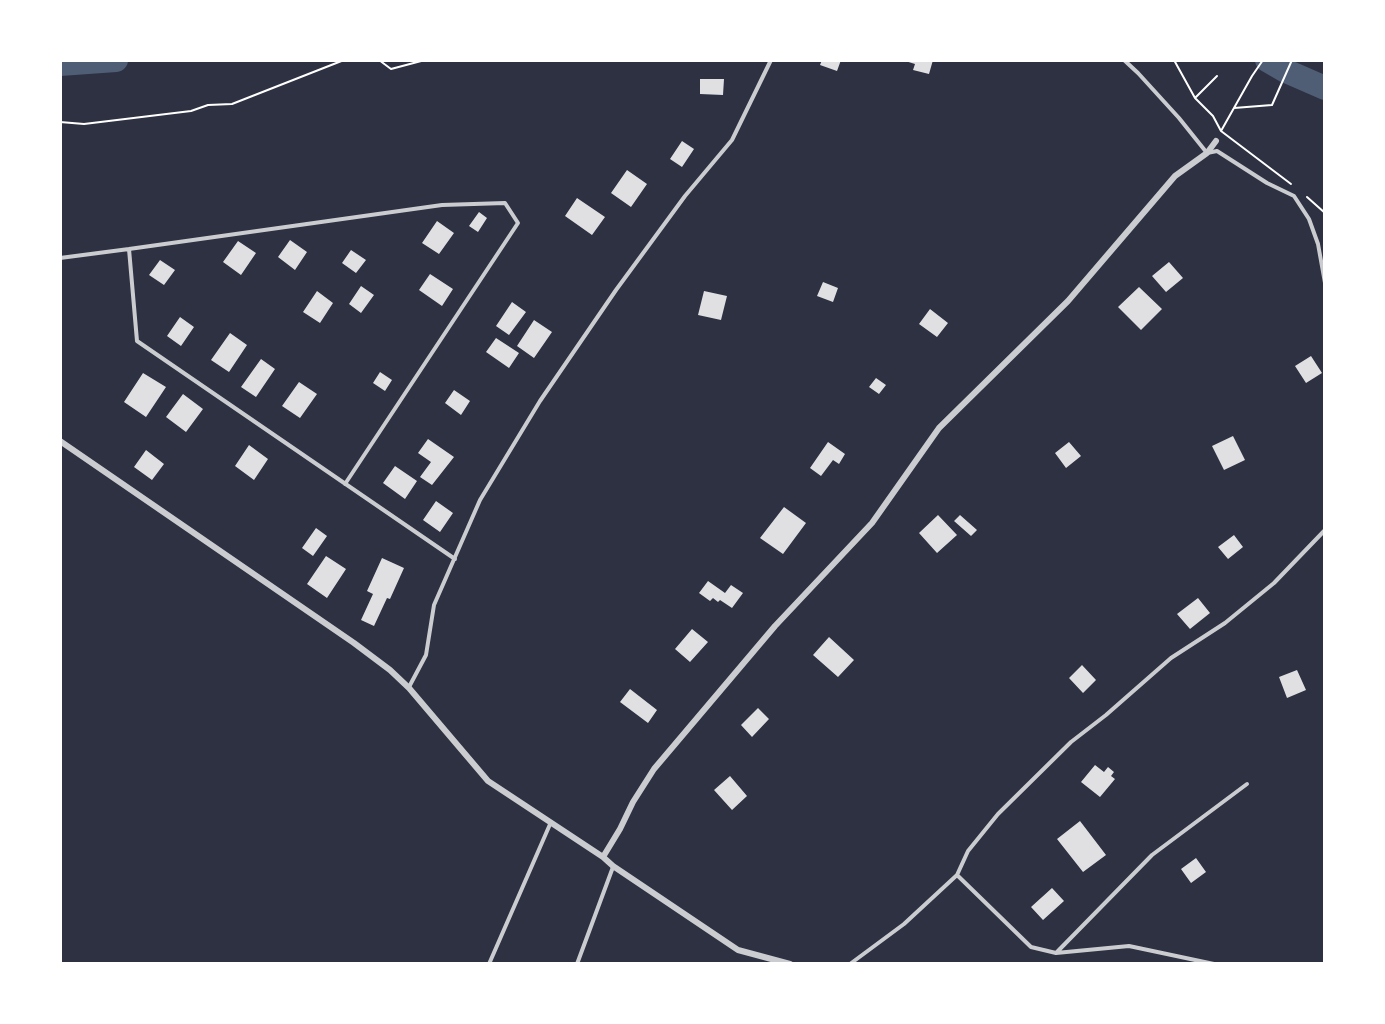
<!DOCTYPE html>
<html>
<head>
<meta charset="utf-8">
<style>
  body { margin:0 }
  #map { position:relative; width:1385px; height:1024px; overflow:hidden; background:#2d3142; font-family:"Roboto Condensed",sans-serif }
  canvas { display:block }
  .frame { position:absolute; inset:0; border:62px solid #fff; pointer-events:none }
</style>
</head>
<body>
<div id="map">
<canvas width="1385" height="1024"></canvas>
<div class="frame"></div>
</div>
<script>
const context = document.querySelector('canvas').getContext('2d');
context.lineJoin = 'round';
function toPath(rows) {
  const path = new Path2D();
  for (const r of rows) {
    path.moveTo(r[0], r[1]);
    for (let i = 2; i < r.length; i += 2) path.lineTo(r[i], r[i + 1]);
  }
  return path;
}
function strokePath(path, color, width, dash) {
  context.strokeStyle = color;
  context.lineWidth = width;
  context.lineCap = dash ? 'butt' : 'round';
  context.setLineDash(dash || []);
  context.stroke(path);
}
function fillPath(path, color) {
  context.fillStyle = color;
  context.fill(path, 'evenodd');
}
strokePath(toPath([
  [1267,60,1286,71,1325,88],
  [60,64,116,60]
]), '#4f5d75', 24);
fillPath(toPath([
  [822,60,841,60,837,71,820,65],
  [902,60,933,60,929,74,913,70,915,64],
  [700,79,724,79,723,95,700,94],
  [682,141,694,149,682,167,670,159],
  [627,170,647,184,631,207,611,193],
  [577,198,605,217,592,235,565,216],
  [479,212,487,218,478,232,469,226],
  [437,221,454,233,439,254,422,243],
  [290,240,307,252,295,270,278,257],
  [238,241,256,253,241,275,223,262],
  [351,250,366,260,356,273,342,263],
  [160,260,175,270,164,285,149,275],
  [1169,262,1183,278,1166,292,1152,276],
  [430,274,453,289,442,306,419,290],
  [823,282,838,288,833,302,817,296],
  [361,286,374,295,361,313,349,304],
  [1139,287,1162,309,1141,330,1118,307],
  [317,291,333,303,320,323,303,312],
  [704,291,727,296,721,320,698,315],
  [512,302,526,312,509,335,496,326],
  [930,309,948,323,937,337,919,324],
  [180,317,194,327,181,346,167,336],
  [534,320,552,332,534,358,517,346],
  [230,333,247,345,229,372,211,360],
  [496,338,519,353,509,368,486,352],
  [1311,356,1322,373,1306,383,1295,366],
  [261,359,275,369,256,397,241,387],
  [380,372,392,380,385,391,373,383],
  [143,373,166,387,146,417,124,402],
  [876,378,886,385,879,394,869,387],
  [299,382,317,394,300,418,282,406],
  [454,390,470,401,461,415,445,403],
  [183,394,203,409,186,432,166,417],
  [1233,436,1245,460,1224,470,1212,446],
  [428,439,454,457,432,485,420,477,431,462,418,453],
  [828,442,845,454,839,464,833,460,821,476,810,468],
  [1069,442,1081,456,1066,468,1055,453],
  [249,445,268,459,254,480,235,466],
  [146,450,164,464,152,480,134,467],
  [395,466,417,481,405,499,383,483],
  [436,501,453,513,440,532,423,520],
  [784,507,806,523,783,554,760,538],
  [938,515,957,535,937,553,919,533],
  [960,515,977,530,971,536,954,521],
  [316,528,327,536,313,556,302,548],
  [1234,535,1243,547,1228,559,1218,547],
  [326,556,346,569,327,598,307,584],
  [382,558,404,568,390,599,387,598,374,626,361,620,373,594,367,591],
  [708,581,725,593,731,585,743,593,732,608,720,600,718,602,713,598,710,601,699,593],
  [1198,598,1210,613,1190,629,1177,614],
  [692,629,708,642,690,662,675,649],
  [829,637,854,660,838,677,813,655],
  [1082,665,1096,680,1083,693,1069,678],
  [1297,670,1306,690,1287,698,1279,677],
  [630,689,657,710,648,723,620,702],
  [758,708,769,719,752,737,741,725],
  [1095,765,1104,772,1108,767,1114,772,1111,776,1115,779,1100,797,1081,782],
  [730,776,747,796,732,810,714,790],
  [1080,821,1106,855,1083,872,1057,839],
  [1196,858,1206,872,1191,883,1181,869],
  [1052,888,1064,901,1043,920,1031,907]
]), '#e0e0e3');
strokePath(toPath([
  [379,60,391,69,425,60],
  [1174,60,1195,98,1213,116,1221,131,1291,184],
  [1195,98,1217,76],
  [1234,108,1272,105,1292,60],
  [60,122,84,124,191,111,208,105,232,104,344,60],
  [1221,131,1252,76,1263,60],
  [1307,197,1325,213]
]), '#fff', 2);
strokePath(toPath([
  [1124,60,1138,73,1179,118,1207,153,1217,151,1267,183,1294,196,1309,219,1318,244,1325,283],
  [129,249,442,205,505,203,518,223,345,484],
  [60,258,129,249,137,341,455,559],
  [409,687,426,655,434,605,480,500,540,401,616,290,685,196,732,140,771,60],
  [957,875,1031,947,1056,953,1129,946,1214,964],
  [1056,953,1152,855,1247,784],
  [489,964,551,822],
  [577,964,613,867],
  [850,964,904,924,957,875,968,851,998,814,1071,742,1106,715,1171,658,1225,623,1274,583,1325,530]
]), '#caccd0', 4);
strokePath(toPath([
  [60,441,354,643,390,670,409,688,488,781,603,857],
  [790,964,738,950,613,866,603,857,620,829,633,802,654,769,775,626,872,523,939,428,1068,301,1175,176,1207,153,1216,141]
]), '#caccd0', 6);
</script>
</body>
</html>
